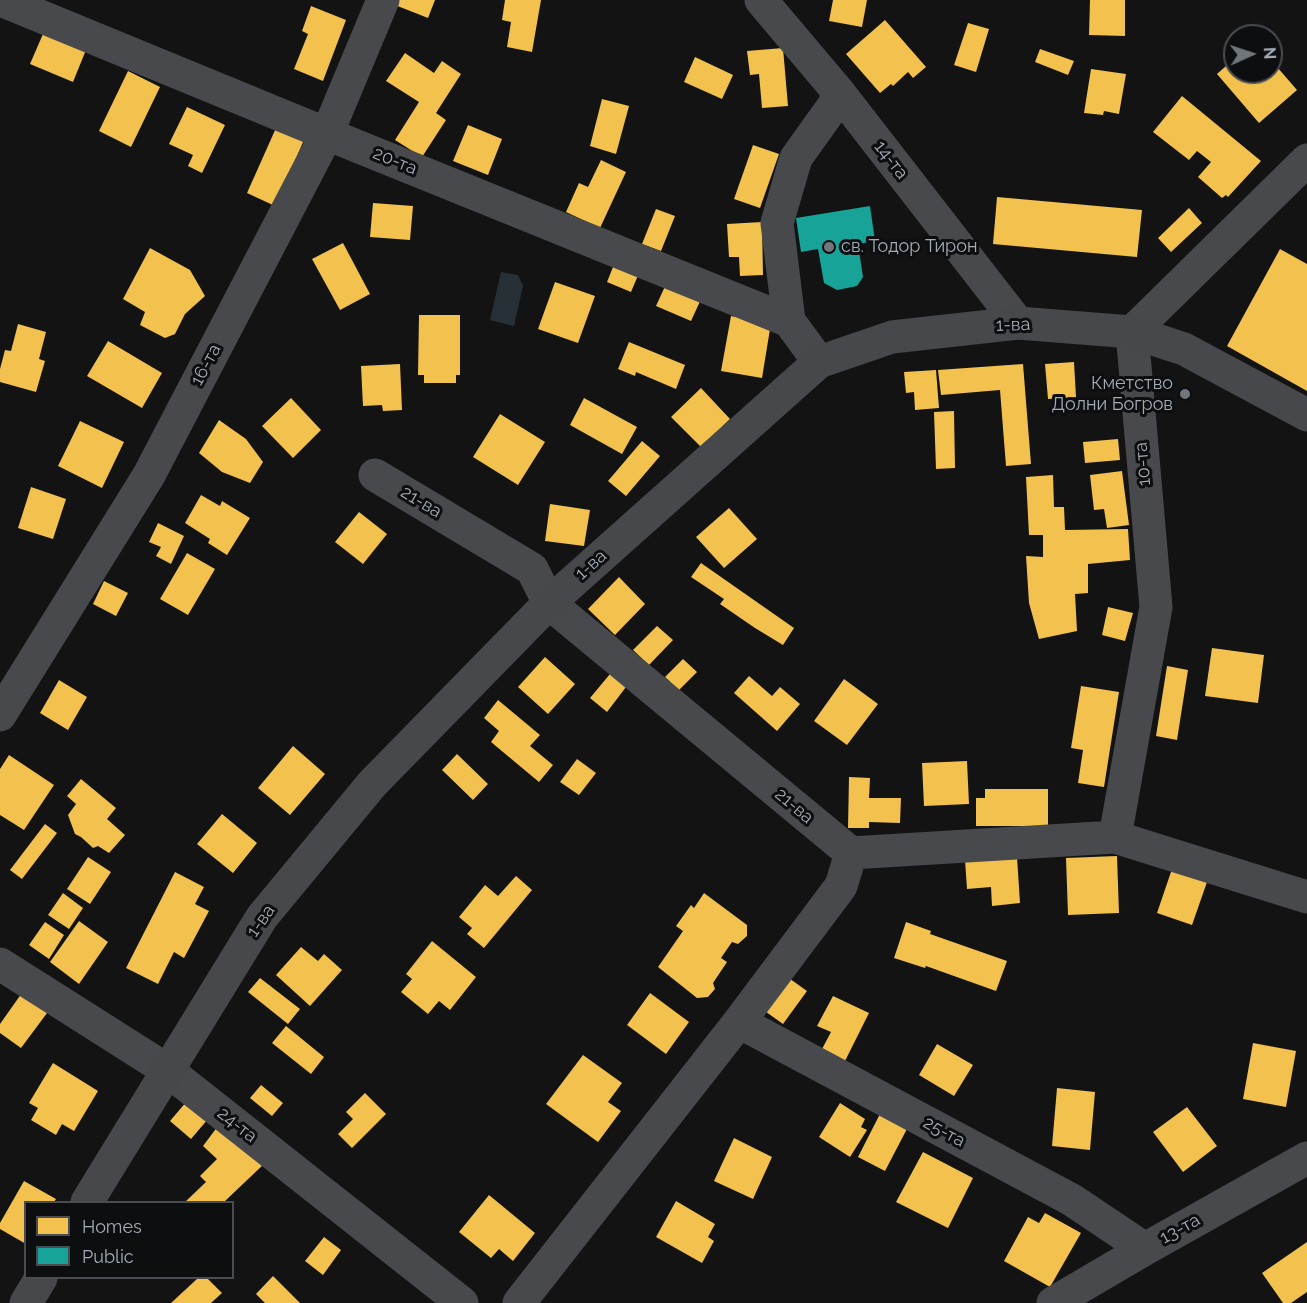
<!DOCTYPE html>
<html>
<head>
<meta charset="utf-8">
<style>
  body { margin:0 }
  #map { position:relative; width:1307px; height:1303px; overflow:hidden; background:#131313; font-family:Raleway,sans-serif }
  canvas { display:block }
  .legend { position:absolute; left:24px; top:1201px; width:210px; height:78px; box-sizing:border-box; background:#0d0e0f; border:2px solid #494d52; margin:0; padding:8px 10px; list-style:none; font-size:18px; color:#a3abb6 }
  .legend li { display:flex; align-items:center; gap:12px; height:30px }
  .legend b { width:30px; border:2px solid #494d52 }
  .north { position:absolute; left:1223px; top:24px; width:60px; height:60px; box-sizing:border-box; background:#0d0e0f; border:2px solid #494d52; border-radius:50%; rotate:87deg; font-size:16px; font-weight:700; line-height:24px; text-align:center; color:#a3abb6 }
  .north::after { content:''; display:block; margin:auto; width:21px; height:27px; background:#71767d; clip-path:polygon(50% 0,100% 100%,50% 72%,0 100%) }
</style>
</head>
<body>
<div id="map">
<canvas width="1307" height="1303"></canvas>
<ul class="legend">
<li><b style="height:16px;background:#f2c14e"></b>Homes</li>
<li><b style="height:16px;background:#17a398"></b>Public</li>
</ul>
<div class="north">N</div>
</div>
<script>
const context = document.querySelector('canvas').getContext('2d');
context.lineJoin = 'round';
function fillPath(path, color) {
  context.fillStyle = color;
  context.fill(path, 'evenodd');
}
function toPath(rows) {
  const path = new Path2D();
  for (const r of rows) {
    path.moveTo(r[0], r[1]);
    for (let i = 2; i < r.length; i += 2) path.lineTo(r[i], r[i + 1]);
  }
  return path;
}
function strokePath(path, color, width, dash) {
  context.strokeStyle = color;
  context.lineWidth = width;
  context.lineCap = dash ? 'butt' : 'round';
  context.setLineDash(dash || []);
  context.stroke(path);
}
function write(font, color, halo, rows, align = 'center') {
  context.font = font + ' Raleway,sans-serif';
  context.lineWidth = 6;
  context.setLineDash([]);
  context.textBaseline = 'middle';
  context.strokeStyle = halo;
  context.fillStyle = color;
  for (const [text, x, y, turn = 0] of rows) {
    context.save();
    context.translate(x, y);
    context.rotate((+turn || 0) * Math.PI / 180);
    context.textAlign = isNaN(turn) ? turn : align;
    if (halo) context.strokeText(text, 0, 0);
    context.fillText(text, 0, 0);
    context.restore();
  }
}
fillPath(toPath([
  [501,272,518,275,523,286,514,326,490,320]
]), '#263036');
fillPath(toPath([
  [397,0,435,0,428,18,395,5],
  [505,0,541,0,532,52,507,47,511,22,502,20],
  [833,0,867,0,862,27,829,21],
  [1090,0,1125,0,1125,36,1089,35],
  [311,6,346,20,323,81,294,69,308,34,302,31],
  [885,20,926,67,913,78,908,72,893,86,891,84,880,93,846,54],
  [968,23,989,29,976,72,954,65],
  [46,27,88,45,73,82,30,64],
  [783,48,788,106,762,108,759,74,750,75,747,51],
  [1040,49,1074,61,1068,75,1035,62],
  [405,53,434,73,442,61,461,74,436,113,446,120,422,157,395,140,419,102,386,81],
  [695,57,733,75,722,99,684,82],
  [1235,58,1235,72,1271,72,1271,60,1297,90,1259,123,1217,74],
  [1091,69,1126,74,1119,114,1104,111,1103,115,1084,113],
  [128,71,160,87,131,147,99,131],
  [1182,96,1261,161,1228,197,1226,195,1222,198,1198,177,1211,162,1197,151,1189,160,1153,132],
  [602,99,629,106,616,154,590,146],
  [187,107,225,125,202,173,188,166,193,155,169,144],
  [468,125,502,139,488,175,453,161],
  [276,128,304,140,275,206,247,193],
  [753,145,779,154,760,208,734,199],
  [601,160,626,172,600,228,566,212,579,183,588,187],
  [997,197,1142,210,1137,257,993,244],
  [373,203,413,206,410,240,370,237],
  [1189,208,1202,223,1171,252,1158,238],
  [656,209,675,216,661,251,642,244],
  [762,222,763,275,740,276,739,257,729,257,727,224],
  [343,243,370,294,340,310,312,259],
  [150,248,190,270,205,296,185,314,175,334,165,338,140,325,145,312,123,299],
  [1280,249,1307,264,1307,391,1227,346],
  [615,262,639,273,631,292,607,282],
  [555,282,595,296,578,343,538,329],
  [667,282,702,297,691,321,656,306],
  [419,315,460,315,460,375,456,375,456,383,424,383,424,375,418,375],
  [731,316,771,323,762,378,721,371],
  [18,324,46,332,39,359,45,361,36,392,0,382,0,369,5,350,11,351],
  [108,341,162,373,142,408,87,376],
  [629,342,685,365,676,389,636,372,635,376,618,369],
  [1074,362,1076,397,1048,399,1045,364],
  [400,364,402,410,383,411,382,405,363,406,361,366],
  [1023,364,1031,464,1006,466,1000,390,941,395,938,370],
  [936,370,939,408,915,410,914,392,906,393,904,372],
  [701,388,730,419,701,447,671,417],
  [291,398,321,430,293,458,262,426],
  [584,398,637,427,622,454,570,425],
  [954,411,955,468,936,469,934,412],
  [500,414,545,442,518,485,473,457],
  [219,420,246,439,263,462,250,483,222,472,199,453],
  [80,421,124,442,102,488,58,466],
  [1118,439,1120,460,1085,463,1083,442],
  [642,441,660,456,626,496,608,481],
  [1122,471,1129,525,1107,528,1104,509,1094,510,1090,475],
  [1053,475,1054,507,1064,507,1065,530,1128,529,1130,560,1088,564,1088,593,1075,594,1077,631,1039,639,1029,603,1026,556,1043,557,1043,535,1029,535,1026,477],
  [31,487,66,499,53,539,18,528],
  [201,495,220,506,222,501,250,518,227,555,208,543,210,539,185,523],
  [550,504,590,510,584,546,545,541],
  [729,508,757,539,724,568,696,537],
  [359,512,387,534,363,564,335,542],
  [158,523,184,536,171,564,156,556,161,547,149,542],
  [187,553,215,569,188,615,160,599],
  [701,563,794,628,783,645,755,628,720,604,724,599,691,577],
  [619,577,645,604,615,635,588,609],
  [104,581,128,593,116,616,93,604],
  [1108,607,1133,613,1125,641,1102,635],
  [657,626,673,640,649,665,633,650],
  [1212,648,1264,655,1258,703,1205,696],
  [545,657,575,684,548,714,518,687],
  [683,659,697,672,679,690,665,677],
  [1167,666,1188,670,1177,740,1156,736],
  [610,674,626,687,607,712,590,698],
  [749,676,772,696,780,687,800,704,777,731,734,693],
  [844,679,878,704,847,745,814,721],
  [59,680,87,697,68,730,40,713],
  [1081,686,1119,692,1104,787,1078,783,1083,750,1071,748],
  [498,700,540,735,530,746,553,765,539,782,491,742,499,731,484,718],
  [293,746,325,774,290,815,258,788],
  [457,754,488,784,473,800,442,770],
  [9,755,54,785,24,830,0,815,0,769],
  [577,759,596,773,579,795,560,782],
  [967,761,969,804,924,806,922,763],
  [849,777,870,778,869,798,901,798,900,823,869,822,869,828,848,828],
  [81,779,116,808,107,819,125,835,109,853,98,846,93,848,81,837,75,834,68,815,76,804,67,796],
  [985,789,1048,789,1048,826,976,826,976,798,985,798],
  [222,814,257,843,233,873,197,844],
  [45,824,57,833,22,879,10,870],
  [1117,856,1119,913,1068,915,1066,858],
  [88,857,111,872,90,904,67,889],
  [1017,857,1020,903,992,906,991,887,967,889,965,860],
  [1172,869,1207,882,1192,925,1157,913],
  [175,872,204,887,195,904,209,911,184,958,174,952,158,984,126,968],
  [516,876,532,890,484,948,467,934,472,928,459,917,485,885,498,896],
  [63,893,83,908,69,929,48,915],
  [704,893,747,925,747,936,738,944,732,942,721,958,727,962,713,983,715,989,708,997,697,998,658,967,683,931,676,926,691,905,694,908],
  [79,921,108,942,79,984,50,962],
  [45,922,64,935,49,959,29,945],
  [906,922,931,931,930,934,1007,961,996,991,926,966,925,968,894,958],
  [432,941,476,977,450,1010,439,1001,428,1014,401,992,412,979,406,974],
  [301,947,318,961,324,954,342,970,310,1006,276,975],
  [786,976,807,991,783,1024,762,1009],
  [260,978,300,1009,288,1024,248,992],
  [24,990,50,1009,21,1048,0,1033,0,1024],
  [650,993,689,1022,666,1054,627,1025],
  [833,996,869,1013,845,1061,822,1049,831,1032,817,1026],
  [286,1026,324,1057,311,1074,272,1043],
  [1253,1043,1296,1051,1286,1107,1243,1099],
  [937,1044,973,1065,954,1096,919,1075],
  [583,1055,622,1083,608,1102,621,1111,598,1142,546,1104],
  [53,1063,98,1091,74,1131,62,1124,56,1135,31,1120,38,1108,29,1103],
  [261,1085,283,1103,272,1116,250,1098],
  [1057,1088,1095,1092,1090,1150,1052,1146],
  [365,1093,386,1114,352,1148,338,1134,353,1119,346,1112],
  [187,1101,208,1119,191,1139,170,1121],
  [840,1103,865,1119,861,1127,867,1130,850,1157,819,1137],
  [1187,1107,1217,1146,1183,1172,1153,1132],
  [882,1110,909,1125,885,1171,858,1157],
  [218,1126,265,1163,224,1202,185,1202,206,1182,200,1176,217,1159,203,1146],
  [734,1138,772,1157,753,1199,714,1181],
  [923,1152,973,1178,948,1228,896,1202],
  [24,1181,56,1199,54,1202,26,1202,26,1244,0,1229,0,1223],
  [489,1195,535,1233,513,1261,499,1249,491,1258,459,1232],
  [676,1201,715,1224,708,1237,714,1241,702,1263,656,1237],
  [1045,1213,1081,1233,1050,1287,1004,1261,1028,1217,1039,1223],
  [324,1237,341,1250,323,1275,305,1261],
  [1307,1242,1307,1292,1291,1303,1283,1303,1262,1273],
  [273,1276,300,1303,265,1303,256,1294],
  [198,1278,207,1278,222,1293,211,1303,171,1303]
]), '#f2c14e');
fillPath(toPath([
  [870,206,875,241,858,244,863,277,857,286,837,290,824,283,818,249,801,252,796,218]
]), '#17a398');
strokePath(toPath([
  [1,0,327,134,789,321],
  [761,0,841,95,1018,323],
  [819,362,789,321,777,223,796,158,841,95],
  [375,475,532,569,549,603,851,853,1115,837,1307,897],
  [0,715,149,475,327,134,383,0],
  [1115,837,1156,607,1132,332,1307,160],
  [0,964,167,1070,462,1303],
  [739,1022,1072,1200,1145,1249],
  [519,1303,739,1022,841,886,851,853],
  [1053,1303,1145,1249,1307,1158]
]), '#47494c', 33);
strokePath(toPath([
  [87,1202,262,917,372,784,549,603,819,362,892,337,1018,323,1132,332,1184,349,1307,415],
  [26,1303,41,1278]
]), '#46484b', 33);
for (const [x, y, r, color] of [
  [829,247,6,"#71767d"],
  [1185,394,6,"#71767d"]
]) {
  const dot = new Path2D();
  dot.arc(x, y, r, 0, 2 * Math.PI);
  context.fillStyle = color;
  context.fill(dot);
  strokePath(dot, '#0d0e0f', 2);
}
write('18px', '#a3abb6', '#0d0e0f', [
  ["14-та",891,160,52],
  ["20-та",395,161,22],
  ["1-ва",1013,325,-2],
  ["16-та",206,365,-62],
  ["10-та",1143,464,-95],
  ["21-ва",421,502,31],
  ["1-ва",591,565,-42],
  ["21-ва",794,806,40],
  ["1-ва",261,921,-55],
  ["24-та",237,1125,38],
  ["25-та",944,1132,28],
  ["13-та",1180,1229,-29]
]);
write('18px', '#a3abb6', '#0d0e0f', [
  ["св. Тодор Тирон",841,247],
  ["Кметство",1173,384,"right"],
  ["Долни Богров",1173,405,"right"]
], 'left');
</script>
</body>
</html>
